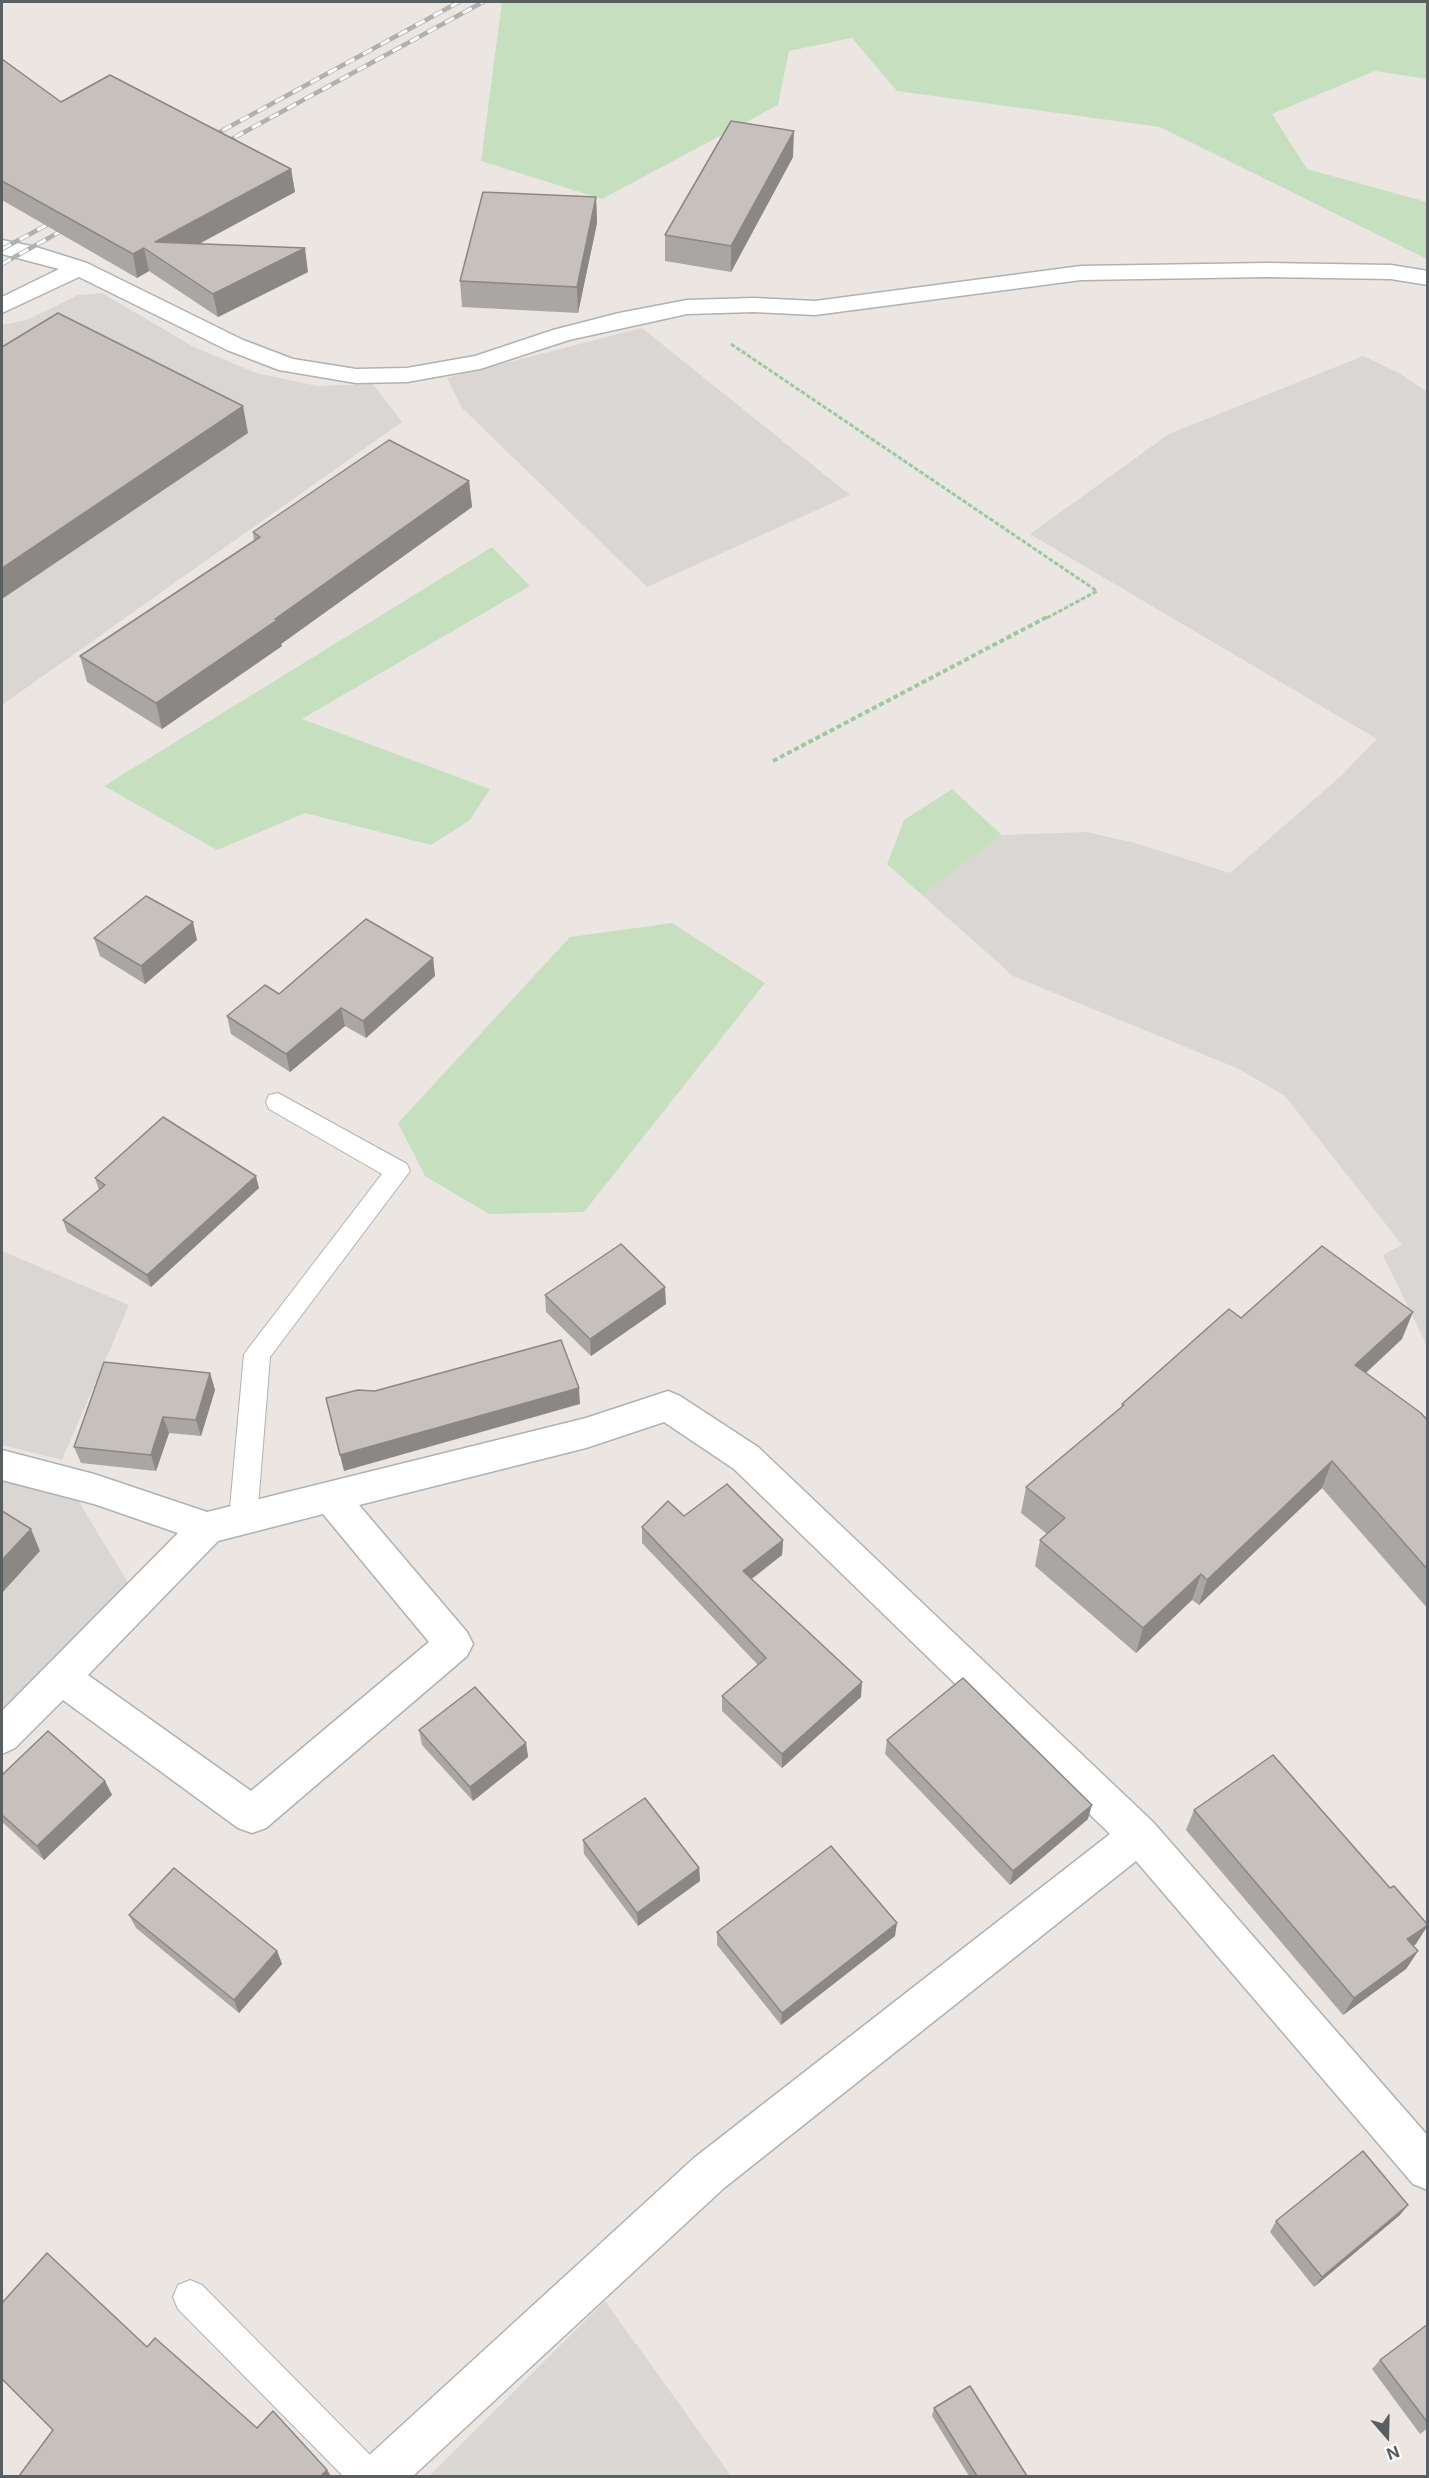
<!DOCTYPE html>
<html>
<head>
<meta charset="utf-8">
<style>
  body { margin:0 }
  #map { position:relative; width:1429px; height:2478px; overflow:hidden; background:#ebe6e1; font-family:Inter,sans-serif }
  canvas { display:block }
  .frame { position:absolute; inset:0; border:3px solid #595e60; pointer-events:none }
  .north { position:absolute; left:1357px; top:2406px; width:60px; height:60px; -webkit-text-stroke:4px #fff; paint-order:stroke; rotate:160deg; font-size:16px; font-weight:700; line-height:24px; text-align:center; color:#595e60 }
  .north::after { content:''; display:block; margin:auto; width:21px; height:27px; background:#595e60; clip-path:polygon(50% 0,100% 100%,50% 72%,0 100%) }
</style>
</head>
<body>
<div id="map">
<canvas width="1429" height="2478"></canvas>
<div class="frame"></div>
<div class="north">N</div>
</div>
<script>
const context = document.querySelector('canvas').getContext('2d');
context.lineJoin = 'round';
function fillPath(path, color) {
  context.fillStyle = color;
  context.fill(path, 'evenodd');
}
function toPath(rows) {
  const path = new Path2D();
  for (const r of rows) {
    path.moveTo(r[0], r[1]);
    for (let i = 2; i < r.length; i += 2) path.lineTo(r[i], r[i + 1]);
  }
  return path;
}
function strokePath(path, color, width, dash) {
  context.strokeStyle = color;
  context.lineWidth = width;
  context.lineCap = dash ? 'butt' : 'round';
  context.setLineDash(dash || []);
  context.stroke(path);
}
fillPath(toPath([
  [102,293,192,346,256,373,317,386,373,384,402,422,2,705,2,325,27,320,78,295],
  [642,328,850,495,647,587,462,408,447,378],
  [1363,356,1399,373,1427,392,1427,1346,1383,1255,1402,1245,1285,1096,1239,1069,1013,976,922,895,1002,835,1086,832,1135,843,1230,873,1341,776,1377,739,1030,534,1169,434],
  [2,1251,129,1305,62,1460,2,1445],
  [2,1480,76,1497,130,1586,2,1715],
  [605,2301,731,2476,429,2476]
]), '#d9d6d3');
fillPath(toPath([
  [502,2,1427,2,1427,79,1375,71,1272,114,1307,169,1427,202,1427,259,1160,127,897,91,852,38,789,51,778,105,602,199,481,161],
  [492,547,530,586,302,719,490,789,470,820,431,845,305,813,217,850,104,786],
  [952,789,1002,835,922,895,887,864,904,820],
  [672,923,765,983,584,1212,489,1214,425,1176,398,1123,570,937]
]), '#c6e0bf');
const lane = toPath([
  [278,1093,407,1164,410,1171,270,1357,257,1519,253,1527,243,1531,233,1527,229,1519,244,1354,382,1174,269,1109,266,1102,269,1095,278,1093],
  [190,2280,202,2285,379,2464,384,2476,343,2476,178,2309,173,2297,178,2285,190,2280]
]);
const street = toPath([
  [2,240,36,247,87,263,243,340,293,359,356,369,407,368,475,356,553,330,619,313,687,300,754,298,815,301,1081,266,1267,263,1391,265,1428,271,1428,285,1391,279,1267,277,1081,280,815,315,754,312,687,314,569,340,480,369,407,382,356,383,279,370,227,350,79,277,2,313,2,297,59,269,2,254,2,240],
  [668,1391,680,1396,758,1447,1153,1822,1428,2136,1428,2190,1413,2184,1136,1861,724,2188,413,2476,357,2476,364,2460,694,2158,1110,1834,734,1469,664,1422,586,1448,359,1505,467,1632,473,1644,467,1656,266,1828,252,1833,238,1828,63,1700,15,1748,2,1754,2,1711,178,1533,94,1504,2,1480,2,1450,94,1474,207,1512,586,1418,668,1391],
  [323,1514,429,1642,251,1791,88,1675,218,1541,323,1514]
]);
strokePath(lane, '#aeb2b5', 2);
strokePath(street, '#aeb2b5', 3);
strokePath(toPath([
  [731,344,1097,591,1045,619]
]), '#9dc8a0', 3, [4.5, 2]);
strokePath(toPath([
  [773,761,1047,617]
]), '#9dc8a0', 4, [5, 3]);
fillPath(lane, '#fff');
fillPath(street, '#fff');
const rail = toPath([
  [205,140,459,2],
  [217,147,483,2],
  [2,249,60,218],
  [2,264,72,225]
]);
strokePath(rail, '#afb0b0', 4.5);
strokePath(rail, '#fff', 3, [10]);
fillPath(toPath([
  [2,59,61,102,291,169,295,192,199,244,308,272,218,317,149,271,137,278,2,200],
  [793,157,731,272,665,261,665,235],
  [596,197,597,223,578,313,462,307,460,281],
  [469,481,472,507,281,644,282,646,162,729,87,682,80,656,254,541,253,532],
  [94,938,197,940,145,984,100,956],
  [433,958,435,976,366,1038,345,1026,290,1072,231,1034,227,1016,279,994],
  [95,1178,259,1188,151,1287,67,1232,63,1220,99,1190],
  [545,1295,666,1304,591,1356,546,1312],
  [1402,1339,1366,1373,1428,1421,1428,1609,1322,1488,1199,1605,1192,1600,1136,1653,1035,1566,1040,1540,1047,1534,1021,1513,1026,1487,1121,1408,1122,1404],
  [210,1373,215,1390,201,1436,169,1433,156,1471,81,1463,74,1447],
  [684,1516,783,1540,782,1555,752,1579,861,1697,782,1768,722,1711,722,1696,758,1665,642,1543,642,1527],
  [419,1730,526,1743,528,1757,473,1801,422,1745],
  [887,1740,1088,1819,1010,1885,885,1754],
  [2,1775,105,1781,112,1795,44,1860,2,1822],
  [1194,1810,1416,1944,1413,1946,1418,1951,1406,1969,1343,2015,1186,1830],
  [583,1840,699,1868,700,1881,638,1926,584,1854],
  [129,1915,277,1951,282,1964,239,2013,136,1928],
  [717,1932,895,1936,781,2025,717,1945],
  [1400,2215,1314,2287,1270,2232,1276,2221],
  [1428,2324,1428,2428,1420,2434,1372,2369,1380,2360],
  [934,2408,1027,2476,969,2476,932,2416]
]), '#aaa6a3');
fillPath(toPath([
  [794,131,793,157,731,272,731,246],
  [291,169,295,192,165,262,155,242],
  [596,197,597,223,578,313,577,287],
  [144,248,149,271,137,278,133,254],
  [305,248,308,272,218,317,213,294],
  [243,406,248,433,2,599,2,568],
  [469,481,472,507,281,644,282,646,162,729,156,703],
  [193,922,197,940,145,984,141,966],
  [433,958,435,976,366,1038,363,1021],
  [341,1008,345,1026,290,1072,286,1054],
  [256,1176,259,1188,151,1287,147,1275],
  [665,1287,666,1304,591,1356,590,1339],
  [1413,1312,1402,1339,1345,1392,1355,1365],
  [210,1373,215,1390,201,1436,196,1420],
  [579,1388,580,1404,344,1471,340,1455],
  [163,1417,169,1433,156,1471,151,1455],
  [1332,1461,1322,1488,1199,1605,1207,1580],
  [31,1529,40,1551,2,1593,2,1560],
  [783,1540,782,1555,742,1586,743,1571],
  [1201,1574,1192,1600,1136,1653,1143,1628],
  [862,1682,861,1697,782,1768,782,1754],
  [526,1743,528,1757,473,1801,470,1787],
  [105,1781,112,1795,44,1860,37,1846],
  [1092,1805,1088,1819,1010,1885,1013,1871],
  [699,1868,700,1881,638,1926,637,1913],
  [897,1923,895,1936,781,2025,782,2013],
  [1428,1925,1416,1944,1396,1958,1407,1939],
  [277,1951,282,1964,239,2013,234,2000],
  [1418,1951,1406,1969,1343,2015,1354,1998],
  [1408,2205,1400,2215,1314,2287,1322,2277],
  [327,2470,331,2476,321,2476]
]), '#8b8784');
const building = toPath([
  [2,59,61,102,110,75,291,169,155,242,305,248,213,294,144,248,133,254,2,181,2,59],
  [731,121,794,131,731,246,665,235,731,121],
  [483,192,596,197,577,287,460,281,483,192],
  [58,313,243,406,2,568,2,347,58,313],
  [389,440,469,481,275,619,277,620,156,703,80,656,260,537,253,532,389,440],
  [146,896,193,922,141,966,94,938,146,896],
  [366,919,433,958,363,1021,341,1008,286,1054,227,1016,265,985,279,994,366,919],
  [163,1117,256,1176,147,1275,63,1220,105,1185,95,1178,163,1117],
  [621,1244,665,1287,590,1339,545,1295,621,1244],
  [1322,1246,1413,1312,1355,1365,1421,1413,1428,1421,1428,1570,1332,1461,1207,1580,1201,1574,1143,1628,1040,1540,1065,1518,1026,1487,1124,1405,1122,1404,1229,1309,1241,1318,1322,1246],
  [561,1340,579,1388,340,1455,326,1398,358,1390,375,1391,561,1340],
  [104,1362,210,1373,196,1420,163,1417,151,1455,74,1447,104,1362],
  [727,1484,783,1540,743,1571,862,1682,782,1754,722,1696,766,1658,642,1527,668,1501,684,1516,727,1484],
  [2,1511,31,1529,2,1560,2,1511],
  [963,1678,1092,1805,1013,1871,887,1740,963,1678],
  [475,1687,526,1743,470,1787,419,1730,475,1687],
  [48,1731,105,1781,37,1846,2,1815,2,1775,48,1731],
  [1273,1755,1390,1888,1394,1886,1428,1925,1407,1939,1418,1951,1354,1998,1194,1810,1273,1755],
  [645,1798,699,1868,637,1913,583,1840,645,1798],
  [831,1846,897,1923,782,2013,717,1932,831,1846],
  [174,1868,277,1951,234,2000,129,1915,174,1868],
  [1363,2151,1408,2205,1322,2277,1276,2221,1363,2151],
  [47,2253,147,2347,155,2338,257,2428,273,2411,327,2470,321,2476,19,2476,53,2430,2,2379,2,2303,47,2253],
  [1428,2324,1428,2423,1380,2360,1428,2324],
  [970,2386,1027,2476,977,2476,934,2408,970,2386]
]);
fillPath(building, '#c6c1bd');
strokePath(building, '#8b8784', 1.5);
</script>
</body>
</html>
